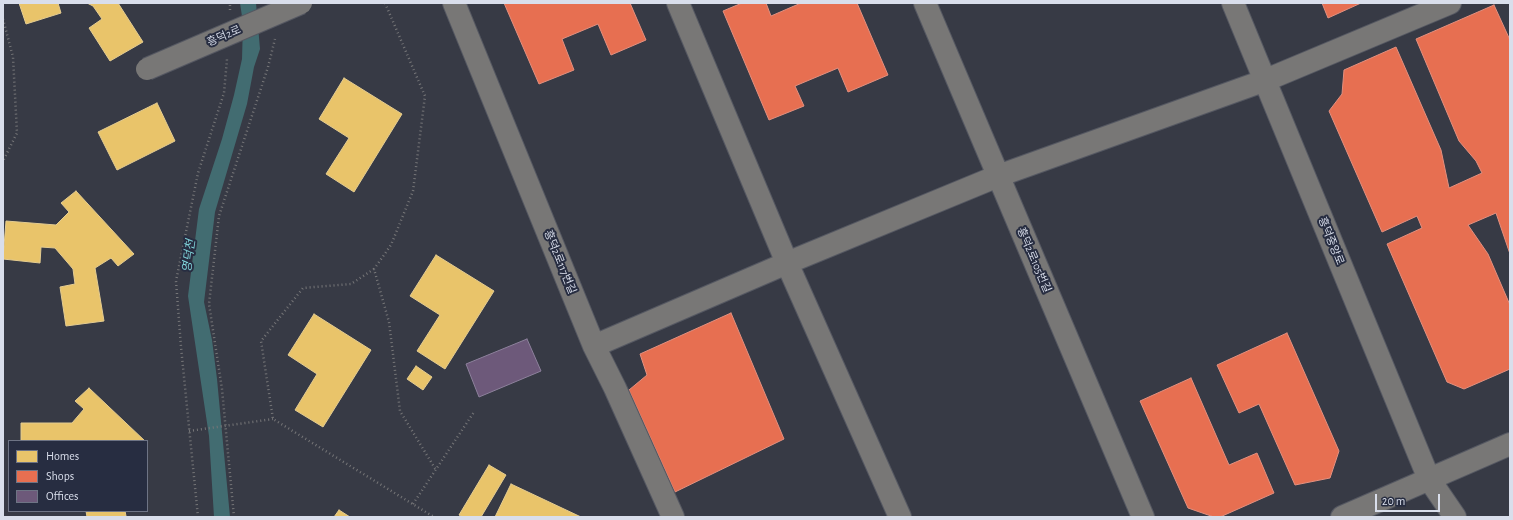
<!DOCTYPE html>
<html>
<head>
<meta charset="utf-8">
<style>
  body { margin:0 }
  #map { position:relative; width:1513px; height:520px; overflow:hidden; background:#373a45; font-family:"Alegreya Sans",sans-serif }
  canvas { display:block }
  .frame { position:absolute; inset:0; border:4px solid #d9deeb; pointer-events:none }
  .legend { position:absolute; left:8px; top:440px; width:140px; height:72px; box-sizing:border-box; background:#272d41; border:1px solid #6e7485; margin:0; padding:5px 7px; list-style:none; font-size:12px; color:#d9deeb }
  .legend li { display:flex; align-items:center; gap:8px; height:20px }
  .legend b { width:20px; border:1px solid #6e7485 }
  .scale { position:absolute; left:1375px; top:494px; width:65px; height:18px; box-sizing:border-box; border:2px solid #d9deeb; border-top:0; padding-left:5px; font-size:12px; line-height:14px; white-space:nowrap; color:#d9deeb; -webkit-text-stroke:3px #272d41; paint-order:stroke }
</style>
</head>
<body>
<div id="map">
<canvas width="1513" height="520"></canvas>
<div class="frame"></div>
<ul class="legend">
<li><b style="height:11px;background:#e9c46a"></b>Homes</li>
<li><b style="height:11px;background:#e76f51"></b>Shops</li>
<li><b style="height:11px;background:#6d597a"></b>Offices</li>
</ul>
<div class="scale">20 m</div>
</div>
<script>
const context = document.querySelector('canvas').getContext('2d');
context.lineJoin = 'round';
function fillPath(path, color) {
  context.fillStyle = color;
  context.fill(path, 'evenodd');
}
function toPath(rows) {
  const path = new Path2D();
  for (const r of rows) {
    path.moveTo(r[0], r[1]);
    for (let i = 2; i < r.length; i += 2) path.lineTo(r[i], r[i + 1]);
  }
  return path;
}
function strokePath(path, color, width, dash) {
  context.strokeStyle = color;
  context.lineWidth = width;
  context.lineCap = dash ? 'butt' : 'round';
  context.setLineDash(dash || []);
  context.stroke(path);
}
function write(font, color, halo, rows, align = 'center') {
  context.font = font + ' "Alegreya Sans","Noto Sans KR",sans-serif';
  context.lineWidth = 4;
  context.setLineDash([]);
  context.textBaseline = 'middle';
  context.strokeStyle = halo;
  context.fillStyle = color;
  for (const [text, x, y, turn = 0] of rows) {
    context.save();
    context.translate(x, y);
    context.rotate((+turn || 0) * Math.PI / 180);
    context.textAlign = isNaN(turn) ? turn : align;
    if (halo) context.strokeText(text, 0, 0);
    context.fillText(text, 0, 0);
    context.restore();
  }
}
fillPath(toPath([
  [240,3,256,3,260,49,254,67,247,104,215,212,204,302,212,340,217,379,230,517,214,517,209,436,188,296,199,209,222,139,234,95,242,59,243,23]
]), '#426c71');
const homes = toPath([
  [19,3,58,3,61,13,26,24,19,3],
  [87,3,118,3,143,42,110,61,89,28,102,19,93,6,87,3],
  [344,78,402,114,354,192,326,174,349,138,319,119,344,78],
  [157,103,175,141,117,170,98,132,157,103],
  [76,191,134,254,118,266,111,258,95,268,104,321,66,326,60,287,75,284,73,269,55,248,41,247,40,263,3,259,6,221,56,225,69,212,61,203,76,191],
  [436,255,494,291,445,369,417,351,440,315,410,296,436,255],
  [314,314,371,350,323,427,295,410,317,374,288,355,314,314],
  [416,366,432,377,423,390,407,379,416,366],
  [89,388,145,441,21,441,21,423,72,423,84,409,75,401,89,388],
  [489,465,506,475,481,517,463,517,459,515,489,465],
  [511,484,581,517,495,517,511,484],
  [339,510,350,517,334,517,339,510],
  [86,511,125,511,126,516,120,517,87,517,86,511]
]);
fillPath(homes, '#e9c46a');
strokePath(homes, '#e4cc91', 1);
const shops = toPath([
  [504,3,630,3,646,40,611,55,598,24,562,39,574,70,539,84,504,3],
  [742,3,766,3,771,16,801,3,857,3,888,75,848,92,838,68,795,86,804,106,769,120,723,11,742,3],
  [1322,3,1361,3,1328,18,1322,3],
  [1494,5,1510,40,1510,254,1496,213,1468,225,1488,254,1510,305,1510,369,1464,389,1447,382,1387,244,1422,228,1417,216,1382,232,1329,111,1342,94,1344,70,1396,47,1441,150,1449,188,1482,173,1476,161,1459,141,1416,39,1494,5],
  [731,313,784,439,675,492,629,390,647,375,640,354,731,313],
  [1287,333,1339,451,1330,478,1295,485,1259,404,1239,413,1217,365,1287,333],
  [1191,378,1229,465,1257,453,1274,493,1220,517,1214,517,1188,508,1140,401,1191,378]
]);
fillPath(shops, '#e76f51');
strokePath(shops, '#e3907f', 1);
const offices = toPath([
  [527,339,541,371,479,397,466,364,527,339]
]);
fillPath(offices, '#6d597a');
strokePath(offices, '#8d819c', 1);
const minor = toPath([
  [454,3,594,346,615,388,673,517],
  [678,3,787,263,900,517],
  [925,3,1143,517],
  [1233,3,1429,479,1455,517],
  [594,346,787,263,998,176,1266,80,1450,3],
  [1342,517,1510,444]
]);
strokePath(minor, '#555862', 24);
strokePath(toPath([
  [385,3,425,96,413,191,391,245,374,269,389,322,400,411,436,470],
  [230,10,230,3],
  [3,19,13,57,17,133,3,161],
  [374,269,351,284,303,288,261,341,273,419,434,517],
  [189,431,273,419],
  [413,504,474,412],
  [198,517,181,347,176,281,198,173,224,93,227,59],
  [234,517,222,389,209,304,219,216,268,67,275,39]
]), '#767678', 2.5, [1, 3]);
strokePath(minor, '#787776', 22);
const minorBridge = toPath([
  [147,69,301,3]
]);
strokePath(minorBridge, '#555862', 24, []);
strokePath(minorBridge, '#787776', 22);
write('11px', '#d9deeb', '#272d41', [
  ["흥덕2로",224,36,-23],
  ["흥덕중앙로",1331,241,68],
  ["흥덕2로105번길",1034,260,67],
  ["흥덕2로117번길",560,262,68]
]);
write('italic 12px', '#7ed0d7', '#272d41', [
  ["영덕천",189,256,-82]
]);
</script>
</body>
</html>
